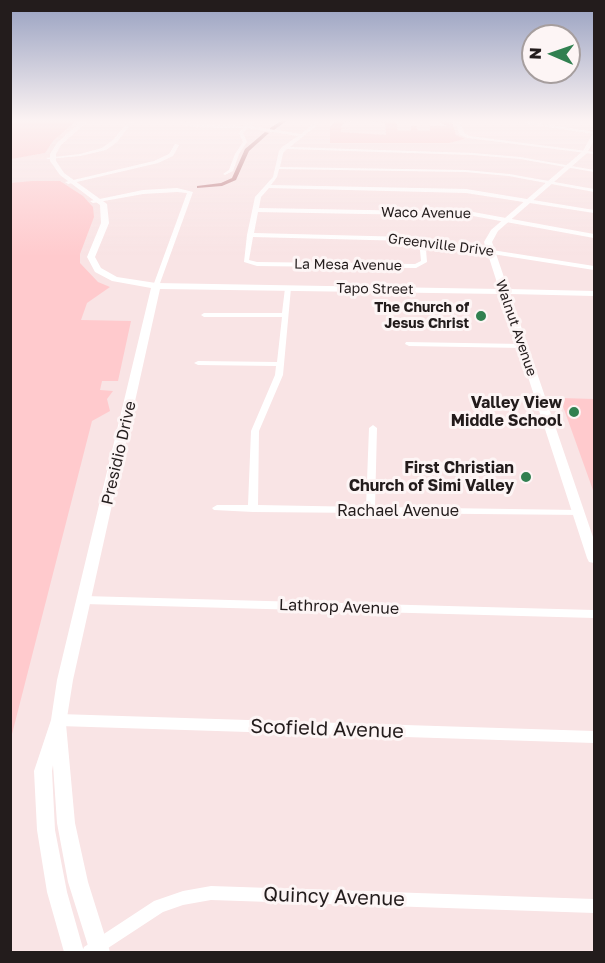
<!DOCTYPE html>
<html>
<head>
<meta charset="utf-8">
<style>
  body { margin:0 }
  #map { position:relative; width:605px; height:963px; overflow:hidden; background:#f9e4e5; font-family:"Golos Text",sans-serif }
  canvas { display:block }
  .frame { position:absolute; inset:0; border:12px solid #231c1c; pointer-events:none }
  .north { position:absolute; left:521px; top:24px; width:60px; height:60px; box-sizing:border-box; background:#fdf5f5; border:2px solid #a69e9e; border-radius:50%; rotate:272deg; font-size:16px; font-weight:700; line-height:24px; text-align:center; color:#231c1c }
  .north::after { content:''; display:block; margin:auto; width:21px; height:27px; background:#318050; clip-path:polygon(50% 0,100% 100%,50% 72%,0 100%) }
</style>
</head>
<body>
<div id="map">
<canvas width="605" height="963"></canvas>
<div class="frame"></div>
<div class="north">N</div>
</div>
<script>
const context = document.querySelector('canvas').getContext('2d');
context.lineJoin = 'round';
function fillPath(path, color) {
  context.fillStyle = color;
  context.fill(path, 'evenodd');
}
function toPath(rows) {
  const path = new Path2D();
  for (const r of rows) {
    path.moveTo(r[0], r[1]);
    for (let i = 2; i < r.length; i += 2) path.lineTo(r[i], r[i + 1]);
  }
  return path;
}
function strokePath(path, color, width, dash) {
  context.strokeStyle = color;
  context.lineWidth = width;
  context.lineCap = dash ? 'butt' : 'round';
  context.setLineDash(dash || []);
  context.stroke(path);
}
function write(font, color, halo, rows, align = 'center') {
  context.font = font + ' "Golos Text",sans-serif';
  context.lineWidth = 6;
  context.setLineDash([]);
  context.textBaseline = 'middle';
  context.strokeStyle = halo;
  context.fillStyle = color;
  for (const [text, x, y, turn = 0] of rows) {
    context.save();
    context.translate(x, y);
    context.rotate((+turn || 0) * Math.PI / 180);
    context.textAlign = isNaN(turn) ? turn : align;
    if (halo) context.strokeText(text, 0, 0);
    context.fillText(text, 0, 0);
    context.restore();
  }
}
fillPath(toPath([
  [11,121,76,121,53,141,45,153,11,159],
  [336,121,353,121,344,122,341,128,350,129,341,129,341,132,386,135,385,123,371,121,396,121,398,131,411,131,411,126,416,126,418,131,430,131,430,126,447,126,436,121,449,121,449,125,452,121,456,135,465,139,449,143,330,143,330,127],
  [32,181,60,181,83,196,93,207,94,217,80,254,80,263,98,282,110,287,87,303,81,320,131,321,118,381,102,381,100,390,113,391,107,399,110,411,92,421,11,738,10,183],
  [560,398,594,399,594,493]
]), '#ffcacd');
fillPath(toPath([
  [281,121,286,121,274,130,270,130,270,128,281,121],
  [265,132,269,133,249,151,236,180,222,186,197,188,197,186,221,183,232,178,245,149,265,132]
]), '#be8185');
fillPath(toPath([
  [129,121,133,121,117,142,106,150,80,156,48,159,46,158,80,154,102,148,113,140,129,121],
  [185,121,189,121,190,124,194,125,245,126,249,121,254,121,250,126,301,134,317,121,322,121,290,147,473,153,520,157,594,170,594,172,520,159,473,155,287,149,283,153,280,167,465,170,509,174,594,189,594,192,509,176,465,172,279,169,277,177,271,185,466,189,594,210,594,213,466,193,269,188,261,197,259,208,473,212,594,234,594,238,473,216,258,212,254,233,409,237,594,266,594,270,429,244,426,250,427,262,416,268,257,266,244,262,247,235,255,197,273,177,279,151,282,147,298,136,247,128,243,133,247,142,239,154,233,171,225,175,223,174,229,170,235,154,243,142,239,133,243,128,194,127,187,126,185,121],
  [253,237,409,241,423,243,420,250,421,261,415,264,257,262,249,260,253,237],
  [455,121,459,121,464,133,469,136,594,152,594,154,468,138,460,135,455,121],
  [511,121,524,121,594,132,594,134,511,121],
  [175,144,179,145,173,156,158,163,68,184,65,182,154,161,169,154,175,144],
  [177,188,193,192,159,286,156,288,153,286,187,193,177,192,143,194,93,203,90,201,143,190,177,188],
  [288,286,291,288,283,375,259,431,258,505,366,507,369,428,373,425,377,428,375,507,579,510,584,513,582,515,374,513,370,515,366,513,253,512,214,510,212,508,217,505,248,505,251,431,275,375,276,366,198,365,194,363,198,361,277,362,282,317,204,317,201,315,204,313,282,313,285,288,288,286],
  [406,342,522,344,526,346,522,348,409,346,405,344,406,342],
  [84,596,594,610,594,618,84,604,80,603,79,600,80,597,84,596],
  [59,714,594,731,594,743,59,726,55,724,53,720,55,716,59,714],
  [211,886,594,899,594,913,211,900,183,905,163,912,102,952,82,952,84,947,154,901,183,891,211,886]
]), '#fff');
fillPath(toPath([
  [81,121,88,121,61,145,56,154,56,161,64,173,107,204,109,223,95,257,101,268,117,277,156,283,499,289,484,242,491,230,583,151,592,135,594,134,594,140,587,153,498,231,492,242,508,289,594,291,594,296,510,294,594,540,594,563,589,562,587,558,501,294,160,289,73,680,66,724,75,823,88,882,110,952,90,952,68,882,57,823,53,765,52,771,55,830,67,892,84,952,64,952,47,892,37,830,34,771,51,720,57,680,151,288,112,281,95,272,87,257,101,223,100,205,60,175,50,161,50,154,57,143,81,121]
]), '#fff');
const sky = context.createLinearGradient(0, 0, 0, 256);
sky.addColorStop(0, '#97a0c0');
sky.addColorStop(0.47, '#fcf3f3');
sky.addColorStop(1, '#fcf3f300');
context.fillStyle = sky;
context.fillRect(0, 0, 605, 256);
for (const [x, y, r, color] of [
  [481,316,6,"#318050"],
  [574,412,6,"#318050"],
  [526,477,6,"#318050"]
]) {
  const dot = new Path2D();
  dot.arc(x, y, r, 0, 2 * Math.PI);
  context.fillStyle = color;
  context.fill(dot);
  strokePath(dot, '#fdf5f5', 2);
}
write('14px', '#231c1c', '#fdf5f5', [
  ["Waco Avenue",426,213,1],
  ["Greenville Drive",441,245,7],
  ["La Mesa Avenue",348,265,1],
  ["Tapo Street",375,289,1],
  ["Walnut Avenue",516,328,71]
]);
write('bold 14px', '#231c1c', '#fdf5f5', [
  ["The Church of",469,308],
  ["Jesus Christ",469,324]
], 'right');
write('bold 16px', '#231c1c', '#fdf5f5', [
  ["Valley View",562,403],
  ["Middle School",562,421],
  ["First Christian",514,468],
  ["Church of Simi Valley",514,486]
], 'right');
write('16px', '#231c1c', '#fdf5f5', [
  ["Presidio Drive",119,453,-77],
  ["Rachael Avenue",398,511],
  ["Lathrop Avenue",339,607,2]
]);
write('20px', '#231c1c', '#fdf5f5', [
  ["Scofield Avenue",327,729,2],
  ["Quincy Avenue",334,897,2]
]);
</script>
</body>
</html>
